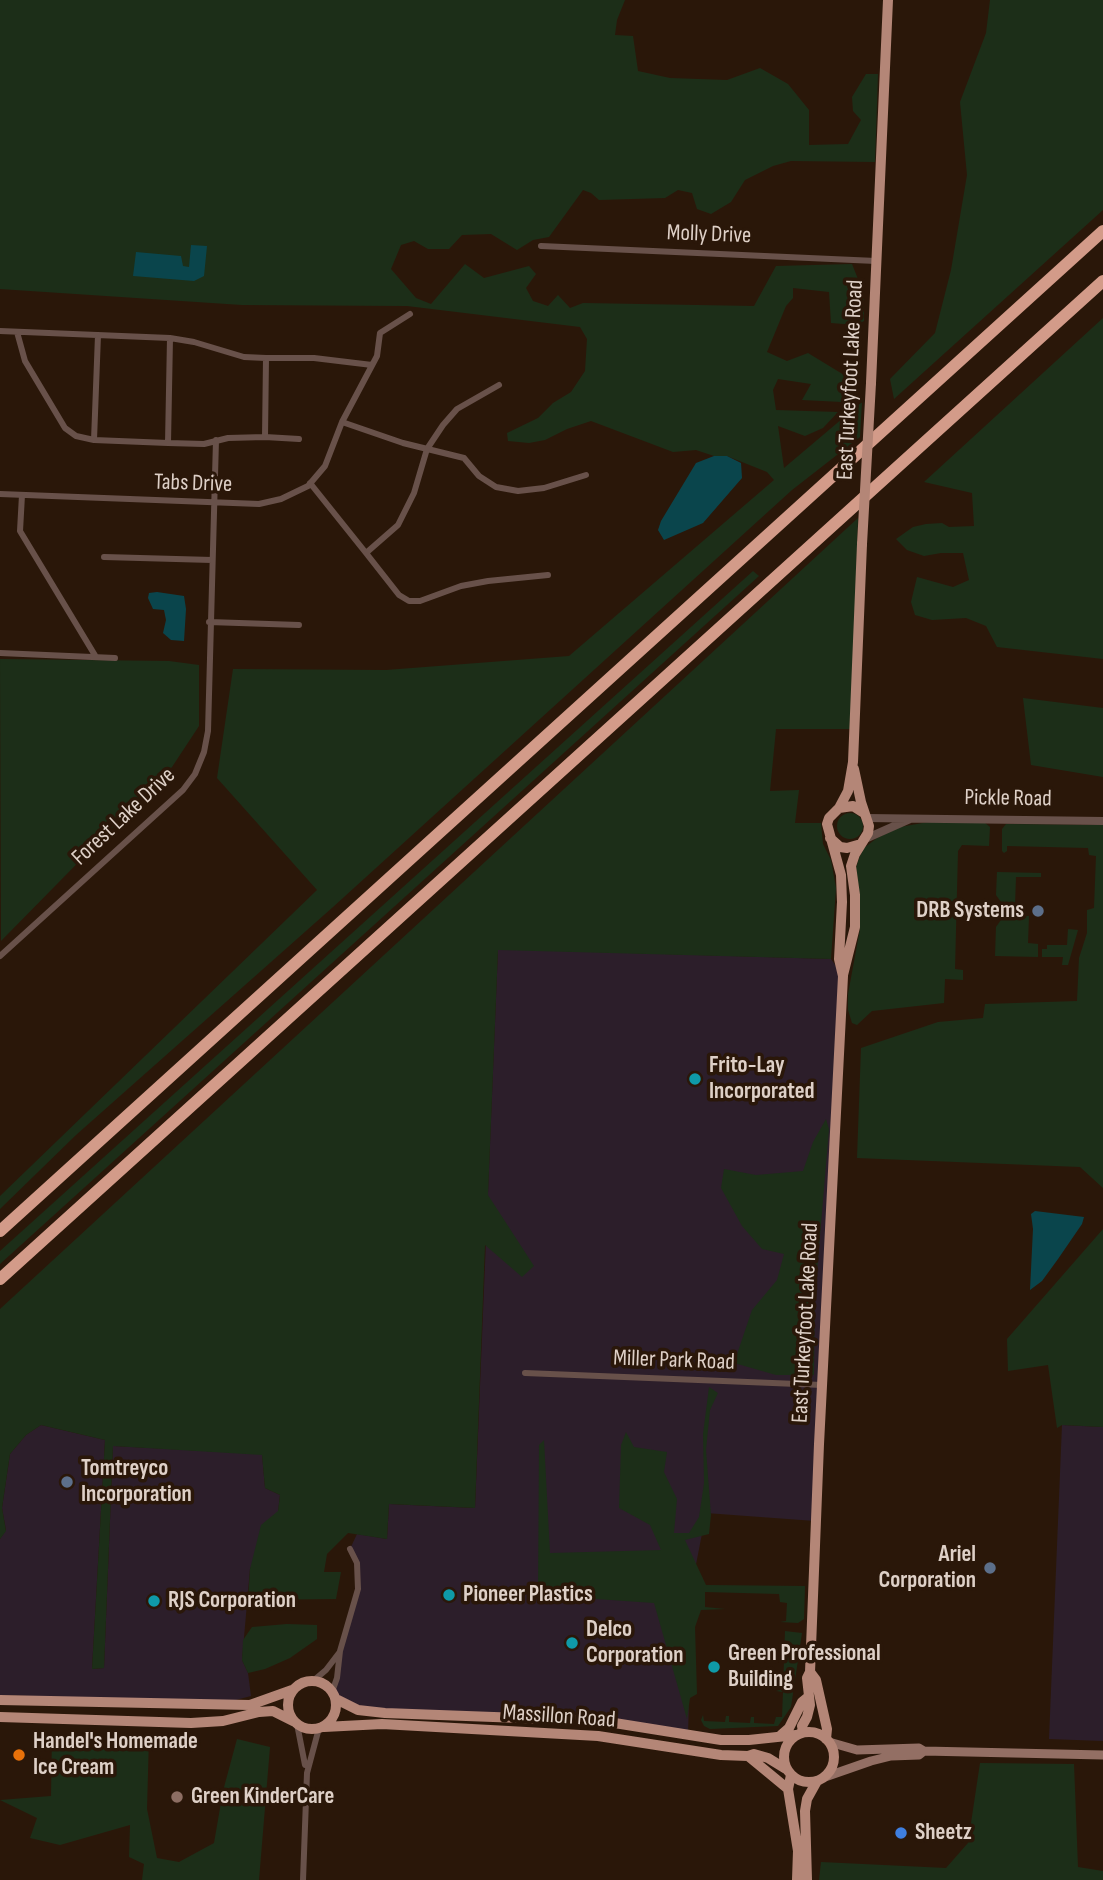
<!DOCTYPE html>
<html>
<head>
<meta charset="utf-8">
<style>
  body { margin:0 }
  canvas { display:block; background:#2a1709 }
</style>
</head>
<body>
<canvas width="1103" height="1880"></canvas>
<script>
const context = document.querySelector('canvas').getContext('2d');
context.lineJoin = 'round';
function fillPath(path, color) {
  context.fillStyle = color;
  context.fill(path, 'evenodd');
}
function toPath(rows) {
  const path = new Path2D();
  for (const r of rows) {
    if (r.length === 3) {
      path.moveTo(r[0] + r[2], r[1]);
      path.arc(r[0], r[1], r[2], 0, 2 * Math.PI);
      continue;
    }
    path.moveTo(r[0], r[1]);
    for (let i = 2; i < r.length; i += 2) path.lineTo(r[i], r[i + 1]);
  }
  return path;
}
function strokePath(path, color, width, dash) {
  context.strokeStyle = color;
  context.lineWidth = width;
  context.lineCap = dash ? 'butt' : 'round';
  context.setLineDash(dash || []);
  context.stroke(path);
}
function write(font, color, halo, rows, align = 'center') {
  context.font = font + ' "Sofia Sans Condensed",sans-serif';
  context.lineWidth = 7;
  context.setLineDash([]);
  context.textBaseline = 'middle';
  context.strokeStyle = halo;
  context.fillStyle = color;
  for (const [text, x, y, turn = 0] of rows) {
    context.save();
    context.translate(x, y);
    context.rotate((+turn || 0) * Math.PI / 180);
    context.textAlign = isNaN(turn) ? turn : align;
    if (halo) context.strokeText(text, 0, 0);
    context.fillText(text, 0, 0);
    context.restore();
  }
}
fillPath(toPath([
  [498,949,831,959,843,976,815,1521,706,1513,692,1585,688,1735,602,1721,385,1713,336,1699,332,1692,340,1651,358,1589,357,1563,350,1549,357,1534,387,1539,389,1504,475,1508],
  [41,1425,105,1440,92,1669,104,1668,113,1446,262,1454,265,1488,280,1495,278,1512,250,1569,242,1660,248,1673,251,1696,228,1702,0,1695,0,1539,6,1530,2,1508,10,1454,26,1435],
  [1062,1425,1103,1427,1103,1741,1049,1739]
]), '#2c1e2a');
fillPath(toPath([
  [0,0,625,0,617,20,615,35,633,36,638,71,670,78,727,80,760,68,788,84,809,110,809,145,848,144,861,120,853,111,852,97,866,74,878,74,875,162,791,161,773,166,745,180,731,202,711,214,697,209,692,193,678,190,665,198,599,200,591,193,583,190,549,237,533,240,517,250,491,234,462,235,449,249,428,249,414,241,401,245,391,269,416,298,431,304,465,264,484,278,529,266,536,274,526,288,533,301,548,306,558,295,570,308,583,303,754,306,776,266,852,264,864,294,864,321,856,325,831,323,829,292,793,288,793,298,786,306,767,352,787,361,808,353,849,378,851,391,842,402,802,400,811,384,778,379,773,390,776,410,838,412,823,428,805,436,778,426,784,468,862,402,860,437,792,490,333,907,76,1135,0,1209,0,1196,317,890,217,778,233,669,386,670,569,656,774,480,767,472,727,456,714,456,696,450,673,452,591,421,567,429,545,440,529,443,508,441,507,433,538,418,553,403,571,392,585,371,587,339,580,327,407,306,242,305,0,289],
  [990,0,1103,0,1103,210,894,399,890,379,935,333,951,270,967,175,960,102,986,33],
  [1103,318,1103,659,997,647,986,626,966,618,932,620,915,615,911,602,917,577,953,587,969,580,963,553,941,553,924,556,907,550,896,539,913,527,926,524,942,523,949,527,974,526,972,493,924,482],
  [858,518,851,729,776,729,770,791,799,790,795,823,821,823,823,844,831,860,836,888,831,959,498,950,488,1195,534,1266,522,1277,485,1245,475,1508,389,1504,387,1539,348,1533,327,1554,324,1572,341,1572,336,1599,248,1600,250,1569,261,1525,278,1511,280,1495,265,1488,262,1455,113,1446,104,1668,92,1669,105,1440,41,1425,26,1435,10,1454,2,1508,6,1531,0,1539,0,1309],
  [753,571,759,576,0,1264,0,1251],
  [0,659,169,661,199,665,199,726,172,767,1,941],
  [1023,698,1103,708,1103,777,1031,765],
  [850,826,13],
  [934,821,984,822,990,827,989,846,962,845,958,851,955,969,963,970,963,980,945,979,944,1003,872,1011,857,1025,852,1023,848,1010,848,994,860,929,860,897,856,868,859,858,864,848,877,838,900,827],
  [1006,824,1103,825,1103,1188,1080,1167,857,1158,861,1048,938,1022,983,1018,985,1004,1077,1001,1079,958,1087,933,1087,910,1094,908,1096,856,1089,855,1088,848,1007,846,1007,851,1004,853,1002,851,1002,829],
  [997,872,1041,873,1041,877,1016,877,1015,905,1008,905,1001,902,996,895],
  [1008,916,1029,916,1028,943,1038,944,1038,957,995,956,996,927,1003,917],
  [1068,929,1078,930,1068,965,1062,965,1063,957,1042,957,1042,949,1047,949,1047,945,1067,945],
  [826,1119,829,1129,815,1295,814,1375,776,1375,734,1363,752,1310,777,1280,784,1254,762,1249,742,1226,721,1188,724,1169,756,1175,803,1171,813,1142],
  [1103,1229,1103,1427,1062,1425,1057,1428,1048,1365,1008,1371,1007,1339],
  [709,1387,718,1393,710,1410,706,1450,711,1515,709,1534,685,1540,706,1585,805,1586,804,1619,798,1623,780,1622,786,1621,787,1603,780,1602,779,1594,705,1592,705,1607,725,1609,701,1610,695,1627,697,1694,690,1698,687,1719,654,1603,538,1595,539,1445,544,1440,550,1553,661,1550,650,1525,619,1508,621,1445,626,1432,634,1447,667,1452,664,1472,677,1499,674,1533,689,1533,699,1517,704,1483,703,1434],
  [287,1624,317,1625,317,1639,290,1658,265,1669,248,1673,242,1660,243,1640,252,1627],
  [785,1631,802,1633,791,1707,778,1726,710,1729,704,1726,701,1720,703,1715,704,1721,725,1722,726,1716,729,1716,729,1722,750,1723,751,1717,754,1717,754,1723,774,1724,776,1717,782,1717,783,1692,776,1691,783,1689,784,1661,777,1660,784,1659],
  [52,1734,149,1737,147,1809,157,1858,179,1862,214,1843,223,1791,237,1739,270,1747,259,1880,142,1880,144,1864,129,1857,130,1825,60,1845,30,1838,37,1818,0,1800,51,1796],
  [980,1763,1074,1764,1078,1867,1103,1871,1103,1880,819,1880,821,1862,946,1868,968,1843]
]), '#1c2e18');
fillPath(toPath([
  [191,245,207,246,204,276,194,281,133,276,136,252,181,256,183,266,189,267],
  [714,456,727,456,741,463,742,478,703,523,664,540,658,530,661,521,696,463],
  [157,592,184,596,186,609,184,641,171,640,163,633,166,620,164,610,153,609,148,598,149,593],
  [1035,1211,1084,1217,1082,1224,1058,1259,1042,1281,1030,1290,1033,1229,1031,1214]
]), '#0a454c');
strokePath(toPath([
  [541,246,876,261],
  [0,331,170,338],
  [17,332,25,361,65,428,76,436,94,440],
  [98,335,94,440,168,443],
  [342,422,403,443,464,458,479,476,496,487,518,491,544,488,586,475],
  [265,437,228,438,204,444,168,443,170,338,194,342,244,357,266,358],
  [299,439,265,437,266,358,314,358,372,365],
  [310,483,366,553,398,525,414,493,427,449,443,425,457,409,499,385],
  [0,494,259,504,281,499,308,486,325,466,342,422,377,356,380,333,410,314],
  [22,495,20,531,96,657],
  [366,553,399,595,409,601,420,601,461,586,488,581,548,575],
  [104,557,212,560],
  [209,622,299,625],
  [0,653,115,658],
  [0,956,183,790,195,774,204,752,208,731,216,440],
  [525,1373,822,1385],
  [313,1681,326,1670,339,1653],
  [332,1692,337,1678,340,1651,358,1589,357,1563,350,1549],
  [297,1724,305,1765],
  [303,1880,307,1773,319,1728]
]), '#68514a', 6);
strokePath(toPath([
  [867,818,1103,821],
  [865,839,910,819]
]), '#68514a', 8);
strokePath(toPath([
  [829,1742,857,1750,919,1748,924,1751,1103,1755],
  [825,1777,871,1761,891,1756,919,1755,924,1751]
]), '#936f64', 9);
strokePath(toPath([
  [871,383,888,0],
  [839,808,848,791,853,762,862,544],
  [830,838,840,847,847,848,861,844],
  [843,975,855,927,855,895,851,866,855,854,868,833,869,826,861,802,854,769],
  [810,1672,816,1680,827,1729,826,1739],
  [312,1705,24],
  [336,1699,358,1710,385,1713,602,1721,721,1740,749,1740,796,1735],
  [0,1700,250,1705,292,1690],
  [0,1717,191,1723,223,1721,259,1712,273,1711,293,1721],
  [324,1727,382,1724,598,1736,721,1755,748,1756,754,1754,768,1758,786,1769],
  [809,1757,25],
  [803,1732,802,1726,807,1717,810,1705,807,1678,810,1672,819,1444,843,976,839,959,842,902,841,875,827,824,829,818,839,808,853,806,864,813],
  [781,1735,789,1728,802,1702,808,1697],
  [748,1756,788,1789],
  [791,1775,788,1789,798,1851,797,1880],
  [807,1880,805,1811,807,1799,817,1781]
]), '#b48677', 10);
strokePath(toPath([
  [0,1231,1103,231],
  [0,1279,1103,281]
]), '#d39b89', 12);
strokePath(toPath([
  [862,544,871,383]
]), '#b48677', 10);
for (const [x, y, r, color] of [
  [1038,911,7,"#5c6f8a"],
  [695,1079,7,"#0f9aa8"],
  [67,1482,7,"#5c6f8a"],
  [990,1568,7,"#5c6f8a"],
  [449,1595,7,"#0f9aa8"],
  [154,1601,7,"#0f9aa8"],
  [572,1643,7,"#0f9aa8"],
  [714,1667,7,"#0f9aa8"],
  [19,1755,7,"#e8710a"],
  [177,1797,7,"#8d6e63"],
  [901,1833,7,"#3f7fe0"]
]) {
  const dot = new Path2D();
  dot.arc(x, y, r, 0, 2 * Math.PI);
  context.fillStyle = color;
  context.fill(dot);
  strokePath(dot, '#2a1709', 2.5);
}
write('23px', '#ded0c7', '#2a1709', [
  ["Molly Drive",709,235,2],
  ["East Turkeyfoot Lake Road",851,380,-87],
  ["Tabs Drive",193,484,2],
  ["Pickle Road",1008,799,1],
  ["Forest Lake Drive",124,817,-43],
  ["East Turkeyfoot Lake Road",806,1323,-87],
  ["Miller Park Road",674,1361,2],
  ["Massillon Road",559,1717,4]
]);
write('bold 23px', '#ded0c7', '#2a1709', [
  ["DRB Systems",1024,911,"right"],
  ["Frito-Lay",709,1066],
  ["Incorporated",709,1092],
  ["Tomtreyco",81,1469],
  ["Incorporation",81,1495],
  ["Ariel",976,1555,"right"],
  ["Corporation",976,1581,"right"],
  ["Pioneer Plastics",463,1595],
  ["RJS Corporation",168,1601],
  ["Delco",586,1630],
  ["Corporation",586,1656],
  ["Green Professional",728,1654],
  ["Building",728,1680],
  ["Handel's Homemade",33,1742],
  ["Ice Cream",33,1768],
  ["Green KinderCare",191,1797],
  ["Sheetz",915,1833]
], 'left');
</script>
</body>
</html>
